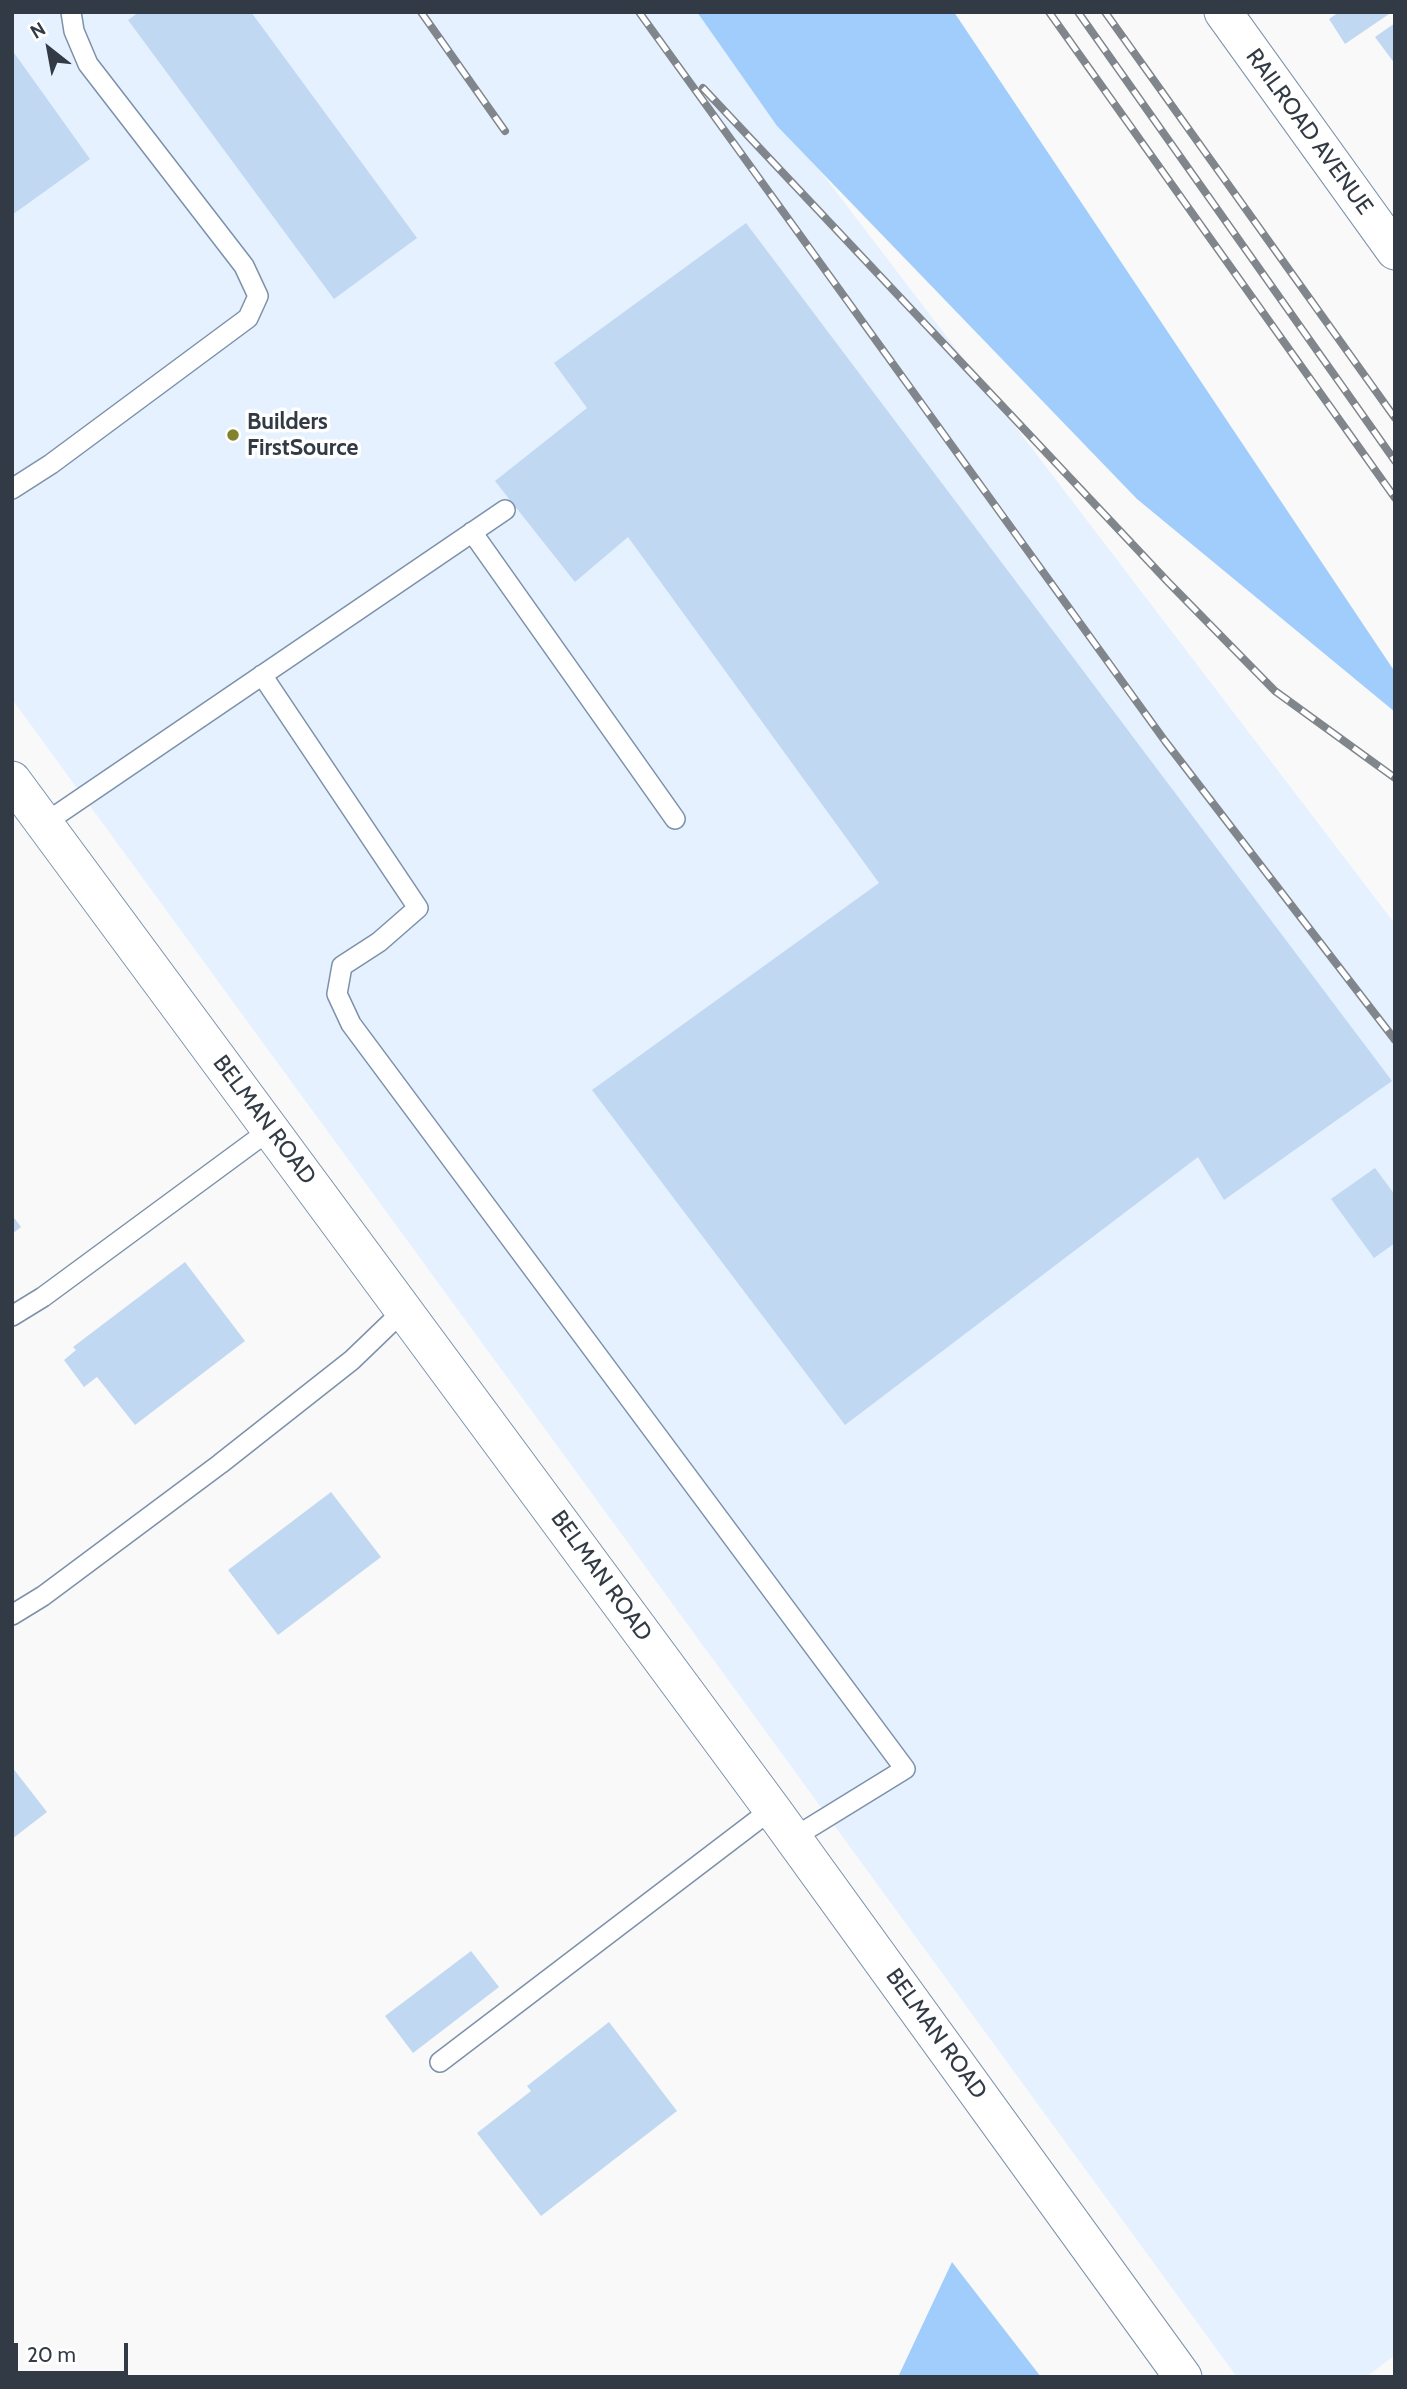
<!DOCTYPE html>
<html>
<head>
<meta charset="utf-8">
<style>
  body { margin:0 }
  #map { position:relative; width:1407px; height:2389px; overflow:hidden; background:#f9f9f9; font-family:Cabin,sans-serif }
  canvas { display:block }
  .frame { position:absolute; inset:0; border:14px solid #323b45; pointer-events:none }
  .north { position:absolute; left:14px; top:14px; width:70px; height:70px; -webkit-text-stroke:5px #fff; paint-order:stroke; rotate:329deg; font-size:19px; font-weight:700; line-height:28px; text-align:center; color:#323b45 }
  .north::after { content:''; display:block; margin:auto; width:24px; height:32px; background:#323b45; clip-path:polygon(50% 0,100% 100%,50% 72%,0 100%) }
  .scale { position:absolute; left:14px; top:2343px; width:114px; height:32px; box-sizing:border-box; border:4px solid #323b45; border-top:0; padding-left:9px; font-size:21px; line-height:24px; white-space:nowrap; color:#323b45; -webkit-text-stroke:5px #fff; paint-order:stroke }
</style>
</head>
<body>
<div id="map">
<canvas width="1407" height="2389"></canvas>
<div class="frame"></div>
<div class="north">N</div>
<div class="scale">20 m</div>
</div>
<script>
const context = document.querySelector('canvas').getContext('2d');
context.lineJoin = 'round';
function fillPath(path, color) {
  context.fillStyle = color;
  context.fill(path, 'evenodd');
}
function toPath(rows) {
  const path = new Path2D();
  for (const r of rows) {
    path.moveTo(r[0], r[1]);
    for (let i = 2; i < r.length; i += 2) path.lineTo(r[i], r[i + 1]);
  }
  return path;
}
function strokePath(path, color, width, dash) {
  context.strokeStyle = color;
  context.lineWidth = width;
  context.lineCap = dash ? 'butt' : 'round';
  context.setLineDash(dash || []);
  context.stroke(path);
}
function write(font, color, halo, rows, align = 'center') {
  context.font = font + ' Cabin,sans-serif';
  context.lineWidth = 7;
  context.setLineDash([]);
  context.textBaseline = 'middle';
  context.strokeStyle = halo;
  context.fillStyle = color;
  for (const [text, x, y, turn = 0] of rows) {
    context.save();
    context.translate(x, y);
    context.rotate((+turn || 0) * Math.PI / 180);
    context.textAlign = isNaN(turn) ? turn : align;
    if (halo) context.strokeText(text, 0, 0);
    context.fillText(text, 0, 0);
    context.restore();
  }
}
fillPath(toPath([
  [12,12,697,12,777,126,821,172,1395,924,1395,2355,1366,2377,1237,2377,12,699]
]), '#e5f1fe');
fillPath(toPath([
  [697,12,954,12,1395,672,1395,712,1137,499,777,126],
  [952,2262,1041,2377,898,2377]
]), '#a1cdfc');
fillPath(toPath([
  [139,12,251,12,417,238,334,299,128,20],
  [1339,12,1392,12,1345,44,1329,19],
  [1395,23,1395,64,1375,37],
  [12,50,90,159,12,215],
  [746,223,1392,1081,1224,1200,1198,1157,845,1425,592,1090,879,883,628,537,575,582,495,481,587,408,554,363],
  [1375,1168,1395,1195,1395,1243,1374,1258,1331,1199],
  [12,1215,21,1227,12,1234],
  [185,1262,245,1341,135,1425,97,1377,84,1387,64,1360,76,1350,73,1347],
  [331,1492,381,1557,278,1635,228,1570],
  [12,1767,47,1812,12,1839],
  [471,1951,499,1987,413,2053,385,2016],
  [609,2022,677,2111,541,2216,477,2133,531,2091,527,2086]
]), '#c1d8f2');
const service = toPath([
  [12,489,51,464,248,318,258,296,244,266,88,64,74,31,71,12],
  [472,532,675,819],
  [262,675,418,908,379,942,342,966,337,994,351,1024,905,1769,793,1838],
  [45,823,505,510],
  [12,1316,43,1297,271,1129],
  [12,1615,43,1596,220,1464,352,1360,405,1309],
  [440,2062,772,1809]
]);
const minor = toPath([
  [1223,12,1395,251],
  [12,780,772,1809,1183,2377]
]);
strokePath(service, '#7c91aa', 22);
strokePath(minor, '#7c91aa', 39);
strokePath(service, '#fff', 19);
strokePath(minor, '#fff', 37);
const rail = toPath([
  [421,12,505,131],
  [639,12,1165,741,1395,1040],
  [1049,12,1395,498],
  [1078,12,1395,461],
  [1105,12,1395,418],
  [703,88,1168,582,1275,691,1395,778]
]);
strokePath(rail, '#80868c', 8);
strokePath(rail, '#fff', 5, [16]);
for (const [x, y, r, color] of [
  [233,435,7,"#80822c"]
]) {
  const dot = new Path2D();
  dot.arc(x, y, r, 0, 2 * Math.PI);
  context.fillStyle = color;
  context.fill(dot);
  strokePath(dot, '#fff', 2.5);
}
write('23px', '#323b45', '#fff', [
  ["RAILROAD AVENUE",1309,132,54],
  ["BELMAN ROAD",264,1120,53],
  ["BELMAN ROAD",601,1576,54],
  ["BELMAN ROAD",936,2034,54]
]);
write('bold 23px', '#323b45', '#fff', [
  ["Builders",247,422],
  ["FirstSource",247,448]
], 'left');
</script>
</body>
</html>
